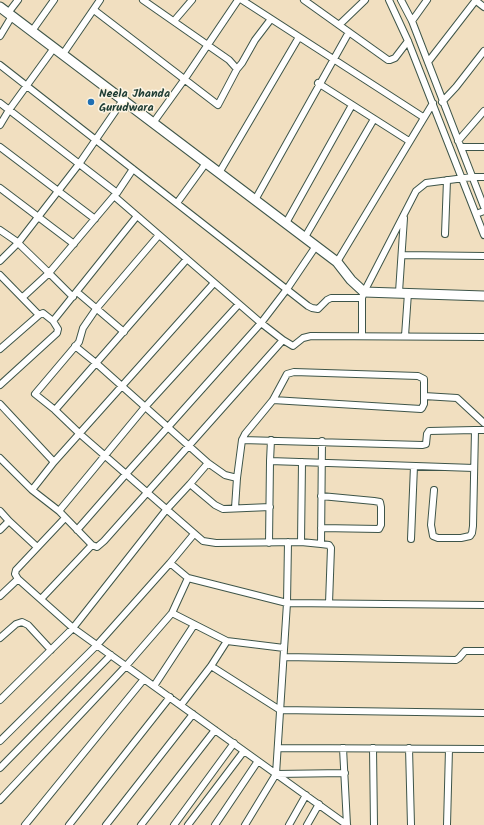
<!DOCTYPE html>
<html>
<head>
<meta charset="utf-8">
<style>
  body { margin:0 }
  canvas { display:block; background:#f1dfc0 }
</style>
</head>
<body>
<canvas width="484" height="825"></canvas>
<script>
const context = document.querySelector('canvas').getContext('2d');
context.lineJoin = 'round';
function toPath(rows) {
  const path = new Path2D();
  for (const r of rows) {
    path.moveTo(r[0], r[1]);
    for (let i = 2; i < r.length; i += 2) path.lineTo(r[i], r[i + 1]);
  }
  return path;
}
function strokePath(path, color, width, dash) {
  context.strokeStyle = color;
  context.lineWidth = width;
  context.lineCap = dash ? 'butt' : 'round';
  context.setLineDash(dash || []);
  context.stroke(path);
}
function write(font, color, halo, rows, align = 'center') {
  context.font = font + ' Kalam,sans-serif';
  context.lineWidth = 3;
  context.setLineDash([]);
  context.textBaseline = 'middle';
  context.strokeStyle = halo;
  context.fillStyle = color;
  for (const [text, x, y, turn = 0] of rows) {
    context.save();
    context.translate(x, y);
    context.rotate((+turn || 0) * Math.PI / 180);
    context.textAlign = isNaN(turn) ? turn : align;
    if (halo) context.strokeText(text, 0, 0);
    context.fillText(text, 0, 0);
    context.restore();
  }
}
const street = toPath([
  [143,0,229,60,237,69],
  [242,0,423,117],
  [304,0,388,60,390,60,395,58,408,41],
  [389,0,408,41,484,235],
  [401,0,412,21,484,207],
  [475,0,484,7],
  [94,10,218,105,237,69,242,63,255,40,271,19],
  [8,13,18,0],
  [174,21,192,0],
  [412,21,427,0],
  [339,25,365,0],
  [32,31,54,0],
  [0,36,12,16],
  [63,54,100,0],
  [428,62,476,0],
  [0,65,308,306,312,308,318,309,327,300,331,298,362,298],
  [318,83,409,141],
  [442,102,456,87,484,51],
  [0,103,117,193,114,196],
  [153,123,184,80,238,0],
  [0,125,9,110,54,48],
  [458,141,484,111],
  [0,147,95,219],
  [461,147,484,147],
  [219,173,299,37],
  [0,188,74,244],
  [117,193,133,169],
  [255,200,349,32],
  [177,203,206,163],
  [476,214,484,211],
  [286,223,352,105],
  [0,230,16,241,49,273,114,196,261,323,283,340,104,541,97,547,92,545,41,599],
  [445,234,447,180],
  [305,237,374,119],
  [402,255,484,256],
  [187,259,55,410,80,434,203,541,216,543,301,542,321,544],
  [0,261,18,243,79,164,123,100],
  [337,262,433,103],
  [0,275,39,315,0,349],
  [77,292,124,332],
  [399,292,404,218],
  [23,297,49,273,73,297],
  [39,315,43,313,53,321,137,216],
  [362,336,362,298,364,292,416,191,426,183,472,177,484,177],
  [405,336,408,293],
  [283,340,293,346,303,338,311,336,484,337],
  [75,346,96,363,208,463,225,475,237,478,235,508],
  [0,385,57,333,58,329,53,321],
  [424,396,457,398,484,423],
  [0,404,54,462],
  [55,410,35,394,79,342,83,328,96,309,159,235],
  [242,440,422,445,426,444,427,434,429,431,475,430],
  [322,441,321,544,329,545,331,548,329,603],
  [0,458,32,490,59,511,92,545],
  [270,461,271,440],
  [237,478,242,440,245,434,273,400,287,374,294,372,418,376,424,379,424,404,422,408,421,409,273,400],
  [190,484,208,463],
  [32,490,54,462,214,283],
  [434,490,431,525,433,536,438,538,461,538,470,536,472,533,473,526,475,430,484,430],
  [0,511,9,521,0,530],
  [59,511,145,407,239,304],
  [9,521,37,547],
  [321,528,379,529,381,525,381,507,380,502,374,501,321,496],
  [77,530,126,474,261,323,287,289,316,246],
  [411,539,414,466],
  [301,542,302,462],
  [269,543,270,461,474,468],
  [170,563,194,534],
  [18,579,15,574,16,570,65,518],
  [0,596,18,579,73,628,347,825],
  [172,613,227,641,284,648],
  [0,638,16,624,22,622,28,625,51,650],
  [284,657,456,660,459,658,465,651,484,651],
  [211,666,280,710,484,713],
  [154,686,194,625],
  [0,700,73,628,166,510,190,484,215,505,223,509,270,507],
  [181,705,211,666,227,641],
  [0,741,97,645,170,563,188,578,287,603,484,605],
  [278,748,484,749],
  [343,748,347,825],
  [373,748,374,825],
  [409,748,411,825],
  [0,768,111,655],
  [276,774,345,773],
  [0,800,126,666,172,613,188,578],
  [25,825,144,679],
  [69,825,170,697],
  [106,825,193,714],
  [141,825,215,730],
  [174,825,234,743],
  [188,825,244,751],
  [215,825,258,761],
  [245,825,276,774,287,603,288,542],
  [289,825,306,795],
  [307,825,319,804],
  [447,825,449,749]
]);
const secondary = toPath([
  [0,7,337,262,351,280,364,292,484,296]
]);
strokePath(street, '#3e5549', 8);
strokePath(secondary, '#3e5549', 11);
strokePath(street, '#fff', 6);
strokePath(secondary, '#fff', 9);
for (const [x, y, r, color] of [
  [91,102,4,"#1f6fb2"]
]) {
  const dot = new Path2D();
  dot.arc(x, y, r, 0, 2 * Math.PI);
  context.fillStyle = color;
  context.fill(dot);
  strokePath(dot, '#fcf5e5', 1.5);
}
write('bold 12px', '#1f3d34', '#fcf5e5', [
  ["Neela Jhanda",99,95],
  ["Gurudwara",99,109]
], 'left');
</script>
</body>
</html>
